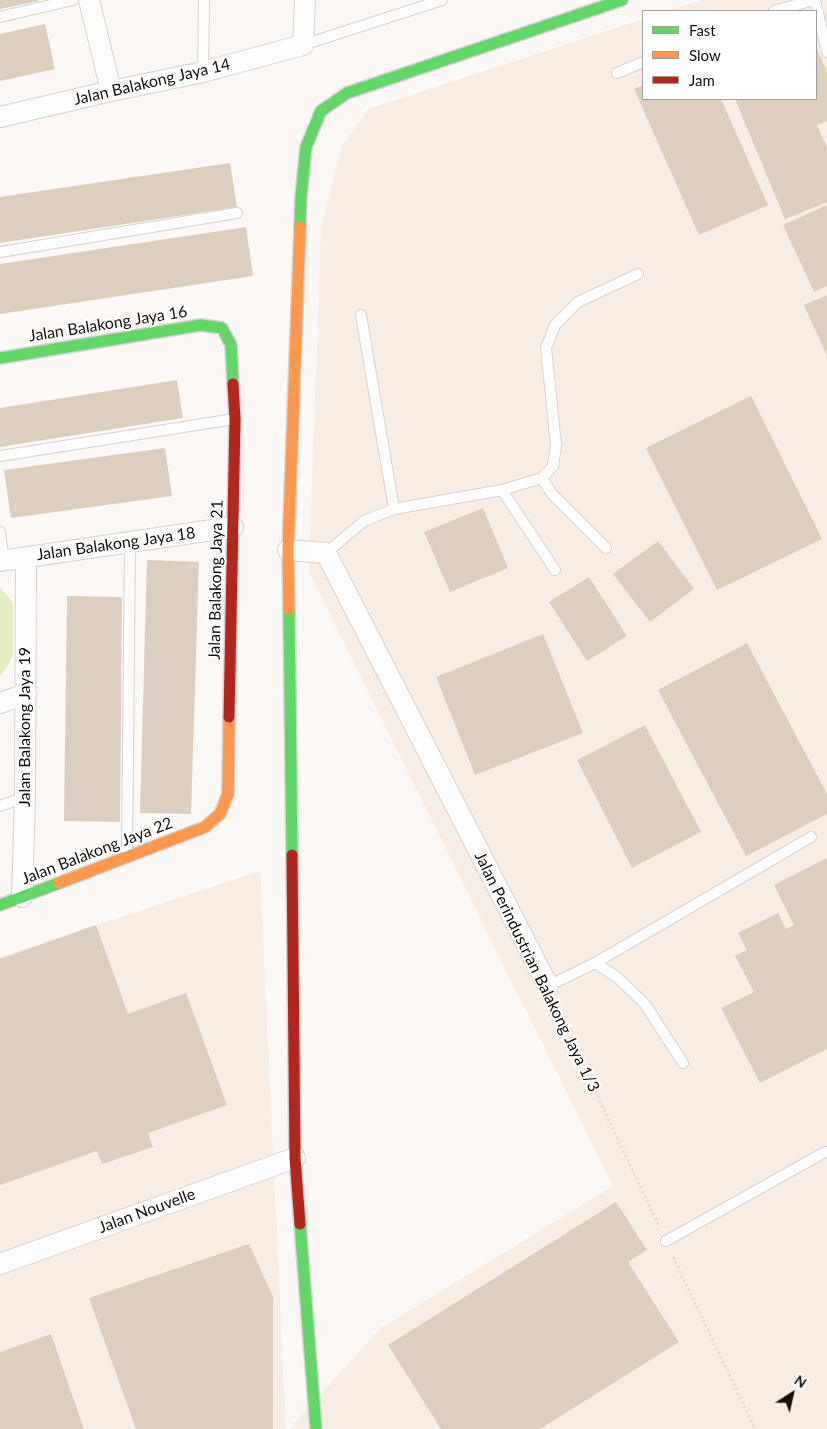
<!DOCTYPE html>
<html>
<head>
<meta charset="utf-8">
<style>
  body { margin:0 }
  #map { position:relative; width:827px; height:1429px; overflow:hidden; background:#fbf8f5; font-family:Lato,sans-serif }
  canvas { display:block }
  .legend { position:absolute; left:642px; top:10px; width:175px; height:90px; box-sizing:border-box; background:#fff; border:1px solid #a19f9d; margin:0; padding:6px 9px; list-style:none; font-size:15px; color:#130f09 }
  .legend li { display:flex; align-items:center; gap:10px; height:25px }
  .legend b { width:25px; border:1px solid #a19f9d }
  .north { position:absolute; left:767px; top:1369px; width:50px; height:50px; -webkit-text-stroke:4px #fff; paint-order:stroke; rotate:35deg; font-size:14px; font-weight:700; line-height:20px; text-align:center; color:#130f09 }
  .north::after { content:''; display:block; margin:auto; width:18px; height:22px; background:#130f09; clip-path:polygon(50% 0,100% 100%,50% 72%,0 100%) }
</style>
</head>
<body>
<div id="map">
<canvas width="827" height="1429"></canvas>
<ul class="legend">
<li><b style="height:6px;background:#63d668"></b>Fast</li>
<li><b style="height:6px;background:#ff974d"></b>Slow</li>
<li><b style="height:6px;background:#b3261e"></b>Jam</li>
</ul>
<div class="north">N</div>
</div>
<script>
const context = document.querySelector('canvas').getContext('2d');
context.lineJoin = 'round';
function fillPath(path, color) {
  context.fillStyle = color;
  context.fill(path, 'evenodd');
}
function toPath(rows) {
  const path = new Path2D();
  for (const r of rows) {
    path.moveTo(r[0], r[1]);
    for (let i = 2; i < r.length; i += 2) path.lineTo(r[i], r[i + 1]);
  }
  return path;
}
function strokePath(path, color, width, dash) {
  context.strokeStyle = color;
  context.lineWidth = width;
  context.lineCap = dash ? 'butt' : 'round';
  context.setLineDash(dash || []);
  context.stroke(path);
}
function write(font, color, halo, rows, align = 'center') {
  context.font = font + ' Lato,sans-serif';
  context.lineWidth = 4;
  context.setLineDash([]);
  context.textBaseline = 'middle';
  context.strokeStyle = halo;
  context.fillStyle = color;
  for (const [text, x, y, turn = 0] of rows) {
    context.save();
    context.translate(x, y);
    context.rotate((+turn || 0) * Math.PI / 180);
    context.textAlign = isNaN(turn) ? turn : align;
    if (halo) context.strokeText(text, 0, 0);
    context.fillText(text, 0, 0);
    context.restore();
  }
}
fillPath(toPath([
  [703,0,827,0,827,1429,289,1429,381,1328,613,1186,309,572,321,229,342,146,368,109,643,19,643,99,816,99,816,11,668,11],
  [260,871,286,1429,0,1429,0,957]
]), '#f8ede4');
fillPath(toPath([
  [0,587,13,603,13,656,0,677]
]), '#e4ecc2');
fillPath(toPath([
  [0,0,38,0,39,1,0,9],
  [45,24,55,69,0,81,0,34],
  [816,46,827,73,827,121,817,125,827,148,827,202,785,219,735,99,816,99],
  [643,85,643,99,721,99,768,205,699,235,634,89],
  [230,163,237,207,0,243,0,197],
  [827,205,827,286,814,292,783,225],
  [246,227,253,276,0,314,0,264],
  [827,295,827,356,804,305],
  [177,380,183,418,0,447,0,408],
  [751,396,822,539,717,590,646,448],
  [165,448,172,496,11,518,4,470],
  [483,508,508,568,450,592,424,532],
  [658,541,694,589,650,622,613,574],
  [147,560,199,562,191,814,140,813],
  [589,577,627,636,587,661,549,602],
  [67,596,122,597,120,822,64,821],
  [543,634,583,733,475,775,436,677],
  [747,643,827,794,827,814,746,856,658,690],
  [645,725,701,832,632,868,577,760],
  [827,858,827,1049,760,1083,721,1008,754,992,735,956,747,950,738,933,778,913,786,929,794,925,774,885],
  [96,925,128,1014,186,993,227,1105,148,1133,153,1147,102,1164,97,1151,0,1185,0,959],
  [616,1202,647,1250,628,1262,679,1342,540,1429,441,1429,388,1345],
  [249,1244,273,1297,273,1429,136,1429,89,1298],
  [51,1334,84,1429,0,1429,0,1352]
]), '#dccfc0');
const lane = toPath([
  [815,0,827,52],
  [774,11,814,0],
  [0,17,73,0],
  [303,45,442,0],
  [203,72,204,0],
  [617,73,643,62],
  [0,252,237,213],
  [361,315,394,509],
  [0,456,234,419],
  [542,478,552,494,606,548],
  [502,490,555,570],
  [0,532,4,561],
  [326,553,364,521,394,509,502,490,542,478,553,466,556,445,546,348,555,325,578,302,638,274],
  [0,806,25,797],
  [127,856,130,542],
  [595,963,617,977,645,1004,683,1063],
  [548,986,595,963,811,837],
  [666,1241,825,1152,827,1152]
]);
const street = toPath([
  [89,0,111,91],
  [0,117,111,91,203,72,303,45,305,0],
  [288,550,326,553,548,986],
  [0,561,233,527],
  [0,703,26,694],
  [22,897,25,797,26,558],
  [0,1264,295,1158]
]);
const fast = toPath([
  [300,227,301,197,306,147,321,111,347,93,622,0],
  [0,358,201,325,222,328,231,345,233,384],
  [289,609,292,855],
  [0,905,59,883],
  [300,1224,316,1429]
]);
const slow = toPath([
  [289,609,288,550,300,227],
  [59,883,205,827,220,814,228,794,229,717]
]);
const jam = toPath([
  [229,717,235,419,233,384],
  [292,855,295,1158,300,1224]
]);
strokePath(lane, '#d6d2ce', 12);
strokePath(street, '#d6d2ce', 22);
strokePath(fast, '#d6d2ce', 14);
strokePath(slow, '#d6d2ce', 14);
strokePath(jam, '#d6d2ce', 14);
strokePath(toPath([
  [556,1005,610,1123,659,1226],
  [673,1257,755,1429]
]), '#e1dfde', 3, [2.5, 2.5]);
strokePath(lane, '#fefefe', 10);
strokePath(street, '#fefefe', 20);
strokePath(fast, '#63d668', 11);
strokePath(slow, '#ff974d', 11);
strokePath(jam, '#b3261e', 11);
write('16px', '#130f09', '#fff', [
  ["Jalan Balakong Jaya 14",152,82,-13],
  ["Jalan Balakong Jaya 16",108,324,-9],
  ["Jalan Balakong Jaya 18",116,544,-8],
  ["Jalan Balakong Jaya 21",216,580,-89],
  ["Jalan Balakong Jaya 19",25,727,-90],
  ["Jalan Balakong Jaya 22",97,851,-21],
  ["Jalan Perindustrian Balakong Jaya 1/3",537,972,64],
  ["Jalan Nouvelle",147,1211,-20]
]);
</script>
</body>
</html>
